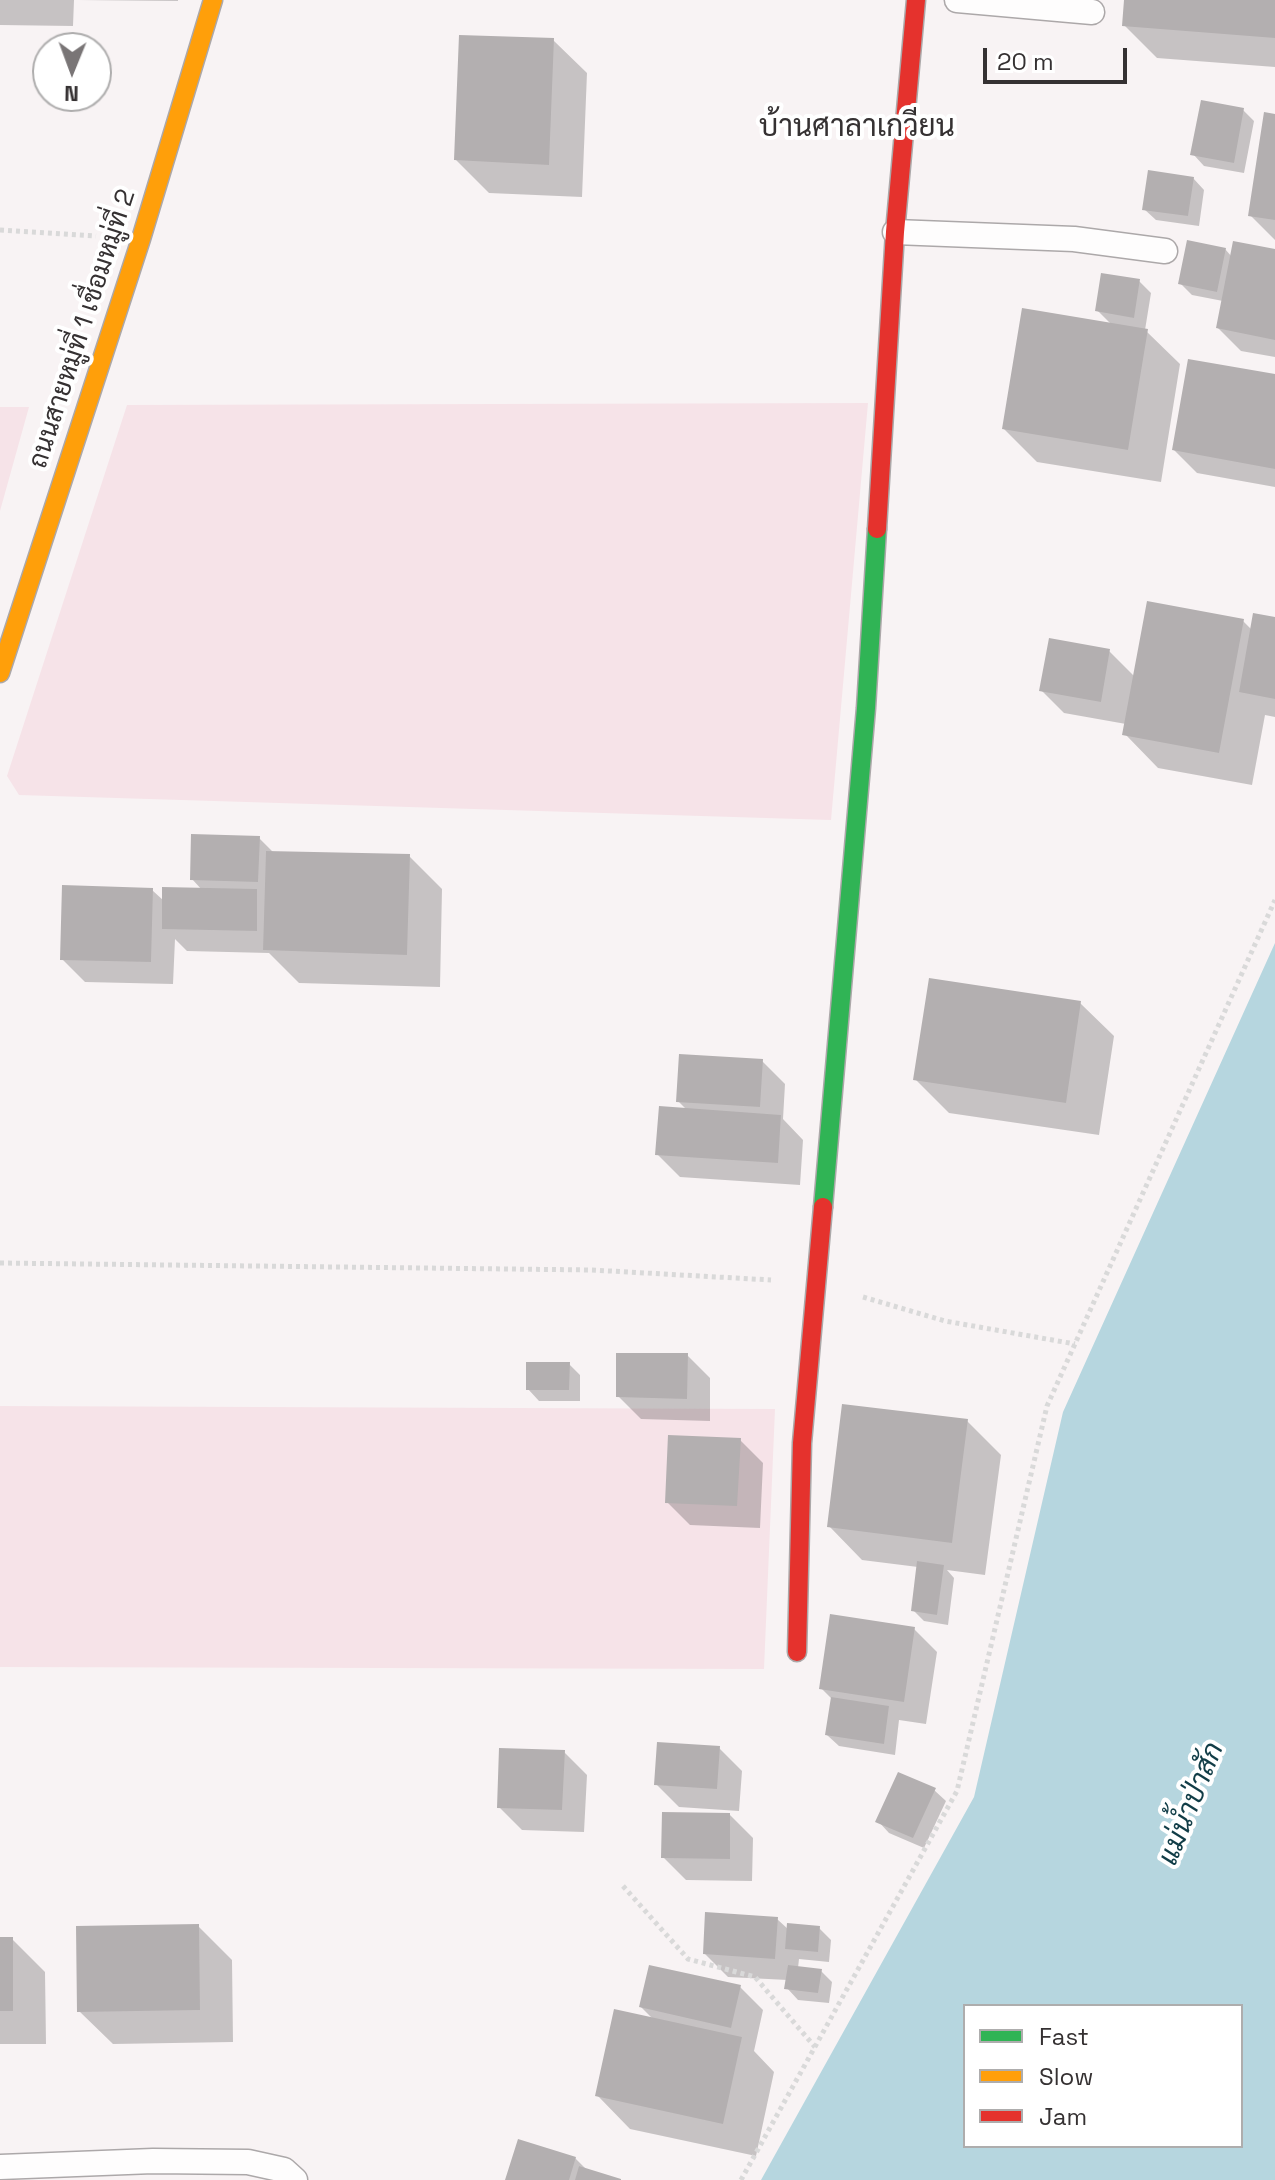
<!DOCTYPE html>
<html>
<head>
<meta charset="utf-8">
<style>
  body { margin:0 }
  #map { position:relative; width:1275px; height:2180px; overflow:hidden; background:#f8f3f4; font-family:"Space Grotesk",sans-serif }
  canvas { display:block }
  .legend { position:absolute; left:963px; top:2004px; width:280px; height:144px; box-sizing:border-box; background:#fff; border:2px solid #aeadad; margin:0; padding:10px 14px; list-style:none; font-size:24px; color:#353132 }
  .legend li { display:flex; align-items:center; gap:16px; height:40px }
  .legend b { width:40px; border:2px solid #aeadad }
  .north { position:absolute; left:32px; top:32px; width:80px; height:80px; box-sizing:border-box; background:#fff; border:2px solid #aeadad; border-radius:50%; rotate:181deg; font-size:22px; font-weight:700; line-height:32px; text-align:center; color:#353132 }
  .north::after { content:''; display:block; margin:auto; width:28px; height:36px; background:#797576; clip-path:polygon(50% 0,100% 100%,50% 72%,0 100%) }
  .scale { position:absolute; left:983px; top:48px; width:144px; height:36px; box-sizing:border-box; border:4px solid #353132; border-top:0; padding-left:10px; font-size:24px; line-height:28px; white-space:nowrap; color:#353132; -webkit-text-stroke:6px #fff; paint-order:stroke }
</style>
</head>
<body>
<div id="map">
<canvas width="1275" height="2180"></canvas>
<ul class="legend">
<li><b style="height:10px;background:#30b455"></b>Fast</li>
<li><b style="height:10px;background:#ff9f0a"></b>Slow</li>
<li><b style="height:10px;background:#e5322d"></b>Jam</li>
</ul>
<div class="north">N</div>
<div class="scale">20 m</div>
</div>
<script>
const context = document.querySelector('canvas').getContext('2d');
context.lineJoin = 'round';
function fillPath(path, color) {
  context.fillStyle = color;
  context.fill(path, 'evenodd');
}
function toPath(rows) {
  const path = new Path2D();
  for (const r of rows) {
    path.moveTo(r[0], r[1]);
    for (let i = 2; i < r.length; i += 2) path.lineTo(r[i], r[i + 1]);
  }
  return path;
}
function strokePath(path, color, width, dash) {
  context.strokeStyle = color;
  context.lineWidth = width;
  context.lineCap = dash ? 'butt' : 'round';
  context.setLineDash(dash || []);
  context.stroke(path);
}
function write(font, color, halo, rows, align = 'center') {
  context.font = font + ' "Space Grotesk",Sarabun,sans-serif';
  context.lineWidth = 8;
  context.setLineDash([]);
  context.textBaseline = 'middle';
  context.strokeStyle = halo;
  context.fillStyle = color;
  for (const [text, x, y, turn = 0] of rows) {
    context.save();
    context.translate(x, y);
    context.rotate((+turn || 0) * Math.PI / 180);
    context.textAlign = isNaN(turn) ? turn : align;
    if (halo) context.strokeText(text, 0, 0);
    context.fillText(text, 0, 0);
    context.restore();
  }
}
fillPath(toPath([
  [868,403,831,820,19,795,7,776,127,405],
  [0,407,29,407,0,511],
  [0,1406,775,1409,764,1669,0,1667]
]), '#f6e3e8');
fillPath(toPath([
  [1275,943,1275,2180,761,2180,974,1797,1063,1412],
  [965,2006,1241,2006,1241,2146,965,2146]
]), '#b6d6df');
fillPath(toPath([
  [0,0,74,0,73,26,0,25],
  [78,0,178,0,178,1],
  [1126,0,1275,0,1275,67,1157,58,1124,25],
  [553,40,587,73,582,197,489,193,456,160],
  [1243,110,1254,121,1244,173,1204,166,1193,154],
  [1275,116,1275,240,1250,215],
  [1193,178,1204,190,1199,226,1156,220,1144,209],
  [1225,249,1232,257,1275,251,1275,357,1241,351,1218,328,1223,301,1192,295,1180,283],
  [1139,281,1151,293,1145,330,1180,364,1161,482,1037,462,1004,429,1112,325,1097,310],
  [1275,376,1275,487,1197,473,1174,450],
  [1275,619,1275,717,1265,715,1252,785,1158,768,1125,734,1126,724,1064,713,1041,690,1109,651,1135,677,1243,621,1252,630],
  [259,838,274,853,409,856,442,889,440,987,299,983,269,953,187,951,175,939,173,984,85,982,62,959,152,890,164,901,202,890,192,879],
  [1080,1003,1114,1036,1099,1135,949,1113,915,1079],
  [762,1061,785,1084,783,1119,803,1140,800,1185,680,1177,657,1154,687,1110,678,1101],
  [687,1355,710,1378,710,1421,641,1419,618,1396],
  [569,1364,580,1375,580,1401,539,1401,528,1389],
  [967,1421,1001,1455,985,1575,947,1570,954,1578,948,1625,924,1621,913,1610,918,1567,862,1560,829,1526],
  [740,1440,763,1463,760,1528,690,1525,667,1502],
  [914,1629,937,1652,926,1724,899,1720,895,1755,839,1746,827,1735,832,1699,821,1688],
  [719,1748,742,1771,739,1811,679,1807,656,1784],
  [564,1752,587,1775,584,1832,522,1830,499,1807],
  [934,1790,946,1801,924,1848,889,1833,878,1821],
  [730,1815,753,1838,752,1881,686,1880,663,1857],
  [777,1919,789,1930,819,1928,831,1940,829,1962,799,1959,798,1968,821,1971,832,1982,829,2003,798,2000,787,1988,788,1980,728,1977,705,1954],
  [198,1926,232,1960,233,2042,113,2044,79,2011],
  [0,1939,12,1939,45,1972,46,2044,0,2044],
  [740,1987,763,2010,754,2051,774,2072,756,2156,630,2129,597,2095,654,2020,641,2007],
  [575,2158,588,2171,616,2180,507,2180]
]), '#0003');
fillPath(toPath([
  [1124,0,1275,0,1275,38,1122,26],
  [459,35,554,38,549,165,454,160],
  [1201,100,1244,108,1234,163,1190,155],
  [1264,112,1275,114,1275,220,1248,216],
  [1148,170,1194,177,1188,216,1142,210],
  [1187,240,1226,248,1217,292,1178,284],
  [1233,241,1275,249,1275,340,1216,328],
  [1101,273,1140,279,1134,318,1095,311],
  [1022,308,1148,329,1128,450,1002,429],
  [1188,359,1275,374,1275,469,1172,450],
  [1147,601,1244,619,1219,753,1122,735],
  [1253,613,1275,617,1275,699,1239,692],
  [1049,638,1110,649,1101,702,1039,691],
  [191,834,260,836,258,882,190,880],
  [266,851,410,854,407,955,263,950],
  [62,885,153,888,151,962,60,960],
  [162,887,257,889,257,931,162,929],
  [929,978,1081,1001,1066,1103,913,1080],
  [679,1054,763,1059,760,1107,676,1102],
  [659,1106,781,1115,778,1163,655,1155],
  [616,1353,688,1353,687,1399,616,1397],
  [526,1362,570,1362,569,1390,526,1390],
  [842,1404,968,1419,952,1543,827,1527],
  [668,1435,741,1438,737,1506,665,1503],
  [917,1561,944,1565,937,1615,911,1611],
  [830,1614,915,1627,904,1702,819,1689],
  [831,1697,889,1706,884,1744,825,1735],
  [657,1742,720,1746,717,1789,654,1785],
  [499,1748,565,1750,562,1810,497,1808],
  [898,1772,936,1788,913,1838,875,1822],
  [662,1812,730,1813,730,1859,661,1858],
  [705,1912,778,1917,775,1959,703,1954],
  [787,1923,820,1926,818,1952,785,1949],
  [199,1924,200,2010,77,2012,76,1926],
  [0,1937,13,1937,13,2011,0,2011],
  [649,1965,741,1985,731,2028,639,2007],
  [788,1965,822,1969,818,1993,784,1989],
  [614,2009,742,2037,723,2124,595,2096],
  [518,2139,576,2157,569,2180,505,2180],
  [579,2166,621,2179,621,2180,575,2180]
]), '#b3afb0');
const lane = toPath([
  [957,0,1092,12],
  [895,232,1074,239,1165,251],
  [0,2167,153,2161,248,2162,284,2170,295,2180]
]);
const fast = toPath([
  [823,1207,866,708,877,529]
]);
const slow = toPath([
  [0,673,141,239,213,0]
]);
const jam = toPath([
  [877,529,895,232,916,0],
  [797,1652,802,1443,823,1207]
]);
strokePath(lane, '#aca8a9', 27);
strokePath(fast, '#aca8a9', 21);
strokePath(slow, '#aca8a9', 21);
strokePath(jam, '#aca8a9', 21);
strokePath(toPath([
  [0,230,96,236],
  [0,1263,592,1270,771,1280],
  [863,1297,945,1321,1075,1344],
  [623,1886,688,1959,755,1977,815,2047],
  [741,2180,957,1791,1047,1406,1275,900]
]), '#d9d9d9', 5, [4, 4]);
strokePath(lane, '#fefdfd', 24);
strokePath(fast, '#30b455', 18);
strokePath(slow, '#ff9f0a', 18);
strokePath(jam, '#e5322d', 18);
write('26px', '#353132', '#fff', [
  ["ถนนสายหมู่ที่ 1 เชื่อมหมู่ที่ 2",83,329,-72]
]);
write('italic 28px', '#113d47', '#fff', [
  ["แม่น้ำป่าสัก",1192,1804,-68]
]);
write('30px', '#353132', '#fff', [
  ["บ้านศาลาเกวียน",857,128]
]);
</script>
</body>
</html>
